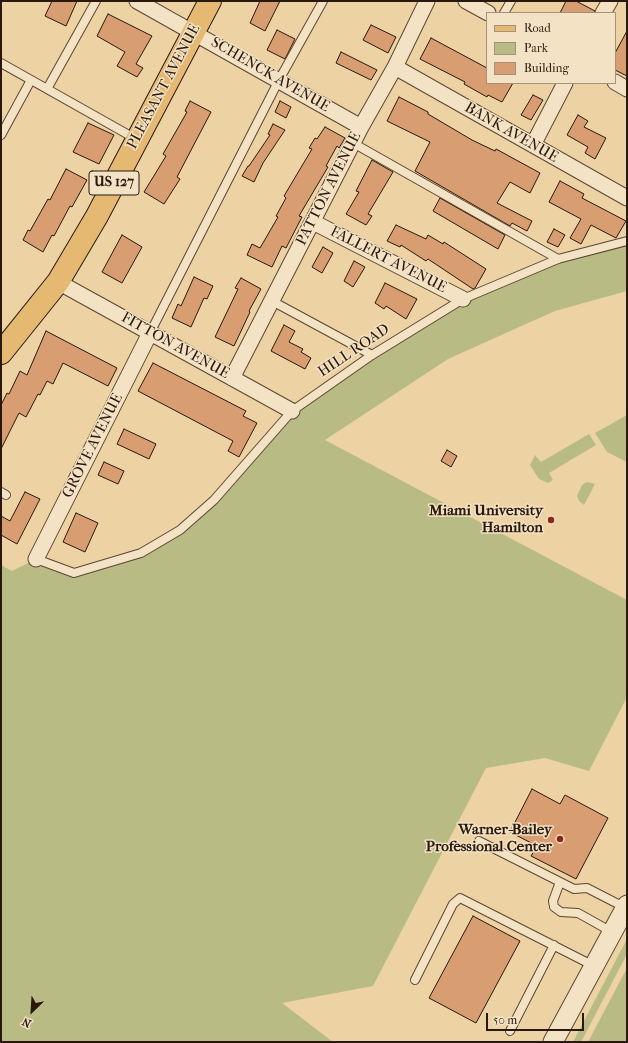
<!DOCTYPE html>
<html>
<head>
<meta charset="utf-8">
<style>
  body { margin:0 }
  #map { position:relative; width:628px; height:1043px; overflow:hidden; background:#edd2a4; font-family:"IM FELL French Canon",serif }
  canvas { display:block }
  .frame { position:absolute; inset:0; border:2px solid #29180d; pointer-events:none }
  .legend { position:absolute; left:486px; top:12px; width:130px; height:72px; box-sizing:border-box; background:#f3e2c4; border:1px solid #a2917b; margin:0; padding:5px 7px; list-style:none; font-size:12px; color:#29180d }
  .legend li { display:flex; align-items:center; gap:8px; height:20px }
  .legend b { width:20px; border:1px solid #a2917b }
  .north { position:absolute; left:12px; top:991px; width:40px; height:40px; -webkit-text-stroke:3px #f3e2c4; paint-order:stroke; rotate:205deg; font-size:11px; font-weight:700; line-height:16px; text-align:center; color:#29180d }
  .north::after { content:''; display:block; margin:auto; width:14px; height:18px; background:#29180d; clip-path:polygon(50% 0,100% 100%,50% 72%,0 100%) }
  .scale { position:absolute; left:486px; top:1013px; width:98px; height:18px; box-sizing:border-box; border:2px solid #29180d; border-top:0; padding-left:5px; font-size:12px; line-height:14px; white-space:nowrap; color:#29180d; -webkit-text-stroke:3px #f3e2c4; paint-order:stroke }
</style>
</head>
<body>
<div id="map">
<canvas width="628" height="1043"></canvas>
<div class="frame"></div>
<ul class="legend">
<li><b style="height:5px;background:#e6b972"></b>Road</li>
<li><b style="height:11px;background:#b9bb85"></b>Park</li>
<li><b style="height:11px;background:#d89d71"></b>Building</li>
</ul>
<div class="north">N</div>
<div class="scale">50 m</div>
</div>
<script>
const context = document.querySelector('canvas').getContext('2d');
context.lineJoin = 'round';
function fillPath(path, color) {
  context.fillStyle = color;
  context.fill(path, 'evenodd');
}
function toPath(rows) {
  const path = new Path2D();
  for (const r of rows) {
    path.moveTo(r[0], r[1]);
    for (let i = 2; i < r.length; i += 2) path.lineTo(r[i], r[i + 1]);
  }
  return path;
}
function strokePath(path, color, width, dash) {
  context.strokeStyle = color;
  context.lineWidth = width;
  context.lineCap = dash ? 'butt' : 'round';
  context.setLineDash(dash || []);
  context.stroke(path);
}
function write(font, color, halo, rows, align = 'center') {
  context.font = font + ' "IM FELL French Canon",serif';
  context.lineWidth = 3;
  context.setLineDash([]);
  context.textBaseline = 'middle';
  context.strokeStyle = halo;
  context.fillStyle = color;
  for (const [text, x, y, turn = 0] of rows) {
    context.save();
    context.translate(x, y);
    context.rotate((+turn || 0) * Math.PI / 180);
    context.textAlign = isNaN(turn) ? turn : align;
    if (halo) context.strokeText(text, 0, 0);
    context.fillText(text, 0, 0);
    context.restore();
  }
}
fillPath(toPath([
  [627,241,627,291,555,311,448,359,325,440,627,600,627,697,589,771,545,758,486,768,373,986,282,1003,333,1042,1,1042,1,565,12,571,36,559,74,573,141,553,180,530,292,411,463,299,558,259],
  [627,415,627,462,607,452,595,433],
  [589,434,596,445,549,473,553,480,548,483,539,479,530,465,535,455,541,462],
  [587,482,595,484,584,505,579,501,577,496,582,485],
  [627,939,627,954,581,1042,573,1042],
  [627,968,627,1042,588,1042]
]), '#b9bb85');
const building = toPath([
  [52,1,77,1,66,26,45,16,52,1],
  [260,1,280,1,265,31,250,23,260,1],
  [566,1,576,1,595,11,594,13,560,13,566,1],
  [108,14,152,36,136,64,143,68,137,77,117,66,125,52,97,36,108,14],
  [371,25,396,37,388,53,363,40,371,25],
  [277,30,295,39,285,59,267,50,277,30],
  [627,31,627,76,615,70,615,53,627,31],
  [431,38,487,68,487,83,513,83,502,102,488,95,487,97,464,84,465,82,420,59,431,38],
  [341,52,377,70,371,80,336,63,341,52],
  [533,95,543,100,531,120,521,115,533,95],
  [399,97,428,112,428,114,472,140,495,151,496,149,540,173,530,193,510,182,497,203,532,221,527,231,512,223,510,226,415,171,430,142,387,121,399,97],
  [190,101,211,112,177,177,180,179,164,204,144,192,166,156,163,154,187,112,185,111,190,101],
  [280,101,291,107,286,118,275,112,280,101],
  [578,115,588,121,584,127,606,138,595,159,585,153,588,147,567,135,578,115],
  [88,123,114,135,99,164,73,152,88,123],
  [273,124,285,130,263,163,254,182,242,176,248,166,249,166,270,135,268,134,273,124],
  [325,127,345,138,339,148,337,146,326,166,328,167,299,216,302,217,286,248,282,246,272,267,247,255,252,244,260,248,278,217,276,216,286,198,284,196,312,149,309,148,315,138,317,139,325,127],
  [372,160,393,172,368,214,372,216,366,225,346,214,359,192,356,191,372,160],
  [66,169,87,180,72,207,70,206,54,236,52,235,43,252,23,240,28,230,30,231,48,199,50,200,66,169],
  [560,181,584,194,582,198,626,221,616,238,591,225,581,244,570,238,581,219,549,202,560,181],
  [440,198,505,235,498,249,433,211,440,198],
  [396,225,426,239,428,235,443,244,444,242,486,269,475,288,473,289,428,259,426,261,401,245,400,247,387,241,396,225],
  [554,229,565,235,558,247,547,242,554,229],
  [122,235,142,247,122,283,102,272,122,235],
  [323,247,333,253,322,273,312,267,323,247],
  [354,261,365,267,353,287,344,281,354,261],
  [194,277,213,286,207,299,204,298,191,327,172,318,178,304,181,306,194,277],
  [241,278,261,289,249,311,250,312,234,346,215,337,238,289,235,288,241,278],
  [385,283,417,299,406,319,386,306,384,309,375,303,385,283],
  [284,325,295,331,289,342,303,349,301,352,311,358,305,369,271,351,284,325],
  [46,331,117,368,108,386,63,363,53,384,47,381,40,395,38,394,26,417,19,413,1,449,1,405,7,393,9,394,20,371,27,375,46,331],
  [153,363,246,411,243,416,257,423,239,457,228,451,233,441,138,391,153,363],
  [124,429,156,444,149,459,117,444,124,429],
  [447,450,457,456,451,467,441,461,447,450],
  [104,462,124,471,118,484,98,475,104,462],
  [25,492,40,499,17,544,1,535,1,516,10,521,25,492],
  [76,513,98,523,85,552,63,542,76,513],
  [532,789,560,804,565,795,608,818,576,879,531,856,537,846,510,832,532,789],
  [473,916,520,941,476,1023,429,998,473,916]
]);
fillPath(building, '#d89d71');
strokePath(building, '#29180d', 1);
const service = toPath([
  [504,13,511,1],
  [1,63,136,139],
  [47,89,96,1],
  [1,135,31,80],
  [353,143,558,259],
  [272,301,372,355],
  [150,333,279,80,323,1],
  [1,492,6,495],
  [36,559,74,573,141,553,180,530,214,500,292,411,372,355,463,299,558,259,627,241],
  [479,841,574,889,587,888,626,908],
  [560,882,553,901,554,907,561,912,578,913,612,932],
  [415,980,453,904,460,898,594,966],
  [510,1031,554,945]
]);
const minor = toPath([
  [137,1,361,127],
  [466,1,488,13],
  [603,13,610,1],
  [395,67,627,198],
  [615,82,627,89],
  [533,145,565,83],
  [313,222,463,299],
  [58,282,292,411],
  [232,378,361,127,395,67,427,1],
  [36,559,150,333]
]);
const tertiary = toPath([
  [553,1042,627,905]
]);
const primary = toPath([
  [1,353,58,282,97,216,210,1]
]);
strokePath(service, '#5a4633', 10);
strokePath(minor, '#5a4633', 17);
strokePath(tertiary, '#5a4633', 21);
strokePath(primary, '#29180d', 24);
strokePath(service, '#f3e2c4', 8);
strokePath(minor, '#f3e2c4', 15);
strokePath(tertiary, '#f3e2c4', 19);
strokePath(primary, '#e6b972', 22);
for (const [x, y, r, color] of [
  [551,520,4,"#8f2418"],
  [560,839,4,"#8f2418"]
]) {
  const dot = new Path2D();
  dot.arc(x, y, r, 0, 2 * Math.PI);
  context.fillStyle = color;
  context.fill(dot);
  strokePath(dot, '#f3e2c4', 1.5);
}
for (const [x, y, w] of [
  [114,183,50]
]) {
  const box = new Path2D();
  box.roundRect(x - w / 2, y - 12, w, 24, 3);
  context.fillStyle = '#f3e2c4';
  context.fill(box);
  strokePath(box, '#29180d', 1);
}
write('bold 14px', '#29180d', null, [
  ["US 127",114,183]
]);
write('15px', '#29180d', '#f3e2c4', [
  ["SCHENCK AVENUE",270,75,30],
  ["PLEASANT AVENUE",164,87,-62],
  ["BANK AVENUE",511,133,30],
  ["PATTON AVENUE",329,189,-63],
  ["FALLERT AVENUE",388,260,27],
  ["FITTON AVENUE",175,346,29],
  ["HILL ROAD",354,351,-34],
  ["GROVE AVENUE",93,446,-63]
]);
write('bold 15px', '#29180d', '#f3e2c4', [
  ["Miami University",543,511],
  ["Hamilton",543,528],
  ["Warner-Bailey",552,830],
  ["Professional Center",552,847]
], 'right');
</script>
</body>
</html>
